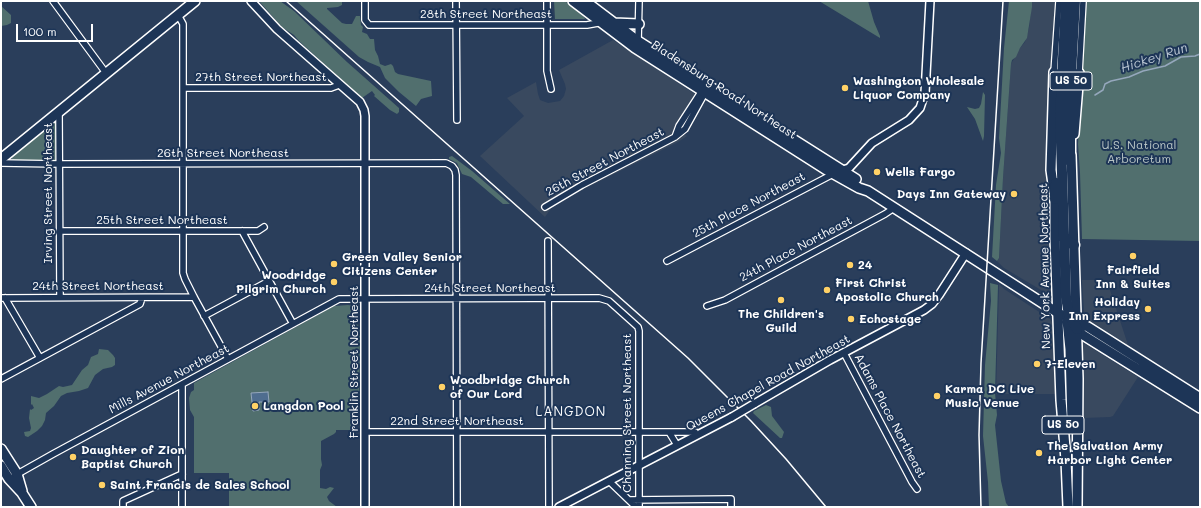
<!DOCTYPE html>
<html>
<head>
<meta charset="utf-8">
<style>
  body { margin:0 }
  #map { position:relative; width:1201px; height:508px; overflow:hidden; background:#2a3e5b; font-family:Mali,sans-serif }
  canvas { display:block }
  .frame { position:absolute; inset:0; border:2px solid #fff; pointer-events:none }
  .scale { position:absolute; left:16px; top:24px; width:77px; height:18px; box-sizing:border-box; border:2px solid #fff; border-top:0; padding-left:5px; font-size:12px; line-height:14px; white-space:nowrap; color:#fff; -webkit-text-stroke:3px #1d3557; paint-order:stroke }
</style>
</head>
<body>
<div id="map">
<canvas width="1201" height="508"></canvas>
<div class="frame"></div>
<div class="scale">100 m</div>
</div>
<script>
const context = document.querySelector('canvas').getContext('2d');
context.lineJoin = 'round';
function fillPath(path, color) {
  context.fillStyle = color;
  context.fill(path, 'evenodd');
}
function toPath(rows) {
  const path = new Path2D();
  for (const r of rows) {
    path.moveTo(r[0], r[1]);
    for (let i = 2; i < r.length; i += 2) path.lineTo(r[i], r[i + 1]);
  }
  return path;
}
function strokePath(path, color, width, dash) {
  context.strokeStyle = color;
  context.lineWidth = width;
  context.lineCap = dash ? 'butt' : 'round';
  context.setLineDash(dash || []);
  context.stroke(path);
}
function write(font, color, halo, rows, align = 'center') {
  context.font = font + ' Mali,sans-serif';
  context.lineWidth = 4;
  context.setLineDash([]);
  context.textBaseline = 'middle';
  context.strokeStyle = halo;
  context.fillStyle = color;
  for (const [text, x, y, turn = 0] of rows) {
    context.save();
    context.translate(x, y);
    context.rotate((+turn || 0) * Math.PI / 180);
    context.textAlign = isNaN(turn) ? turn : align;
    if (halo) context.strokeText(text, 0, 0);
    context.fillText(text, 0, 0);
    context.restore();
  }
}
fillPath(toPath([
  [1032,1,1055,1,1047,156,1052,291,1050,294,1041,290,1004,268,997,261,999,258,1003,178,1011,64,1020,48,1025,42,1029,28],
  [613,40,695,94,675,129,687,136,678,142,554,204,545,217,480,156,524,116,507,98,536,82,538,94,540,100,548,103,560,101,564,96,566,89,565,84,559,70],
  [1082,280,1100,280,1108,284,1128,345,1086,318,1084,311],
  [999,284,1004,289,1050,319,1052,322,1054,328,1055,394,996,394],
  [1082,342,1138,377,1113,416,1110,417,1084,418]
]), '#39495f');
fillPath(toPath([
  [259,1,280,1,294,11,347,62,399,108,399,112,397,114,390,110,374,96,375,95,372,91,362,98,299,41,294,35,282,27],
  [296,1,342,1,342,5,338,7,327,8,327,9,342,23,346,24,352,24,356,16,360,16,361,25,363,27,362,32,367,34,370,39,374,39,375,50,378,56,380,64,385,66,391,64,393,66,395,72,398,74,431,81,432,96,421,99,416,106,399,92,385,78,380,67,368,62,359,57],
  [554,1,565,1,584,17,585,19,555,19],
  [819,1,868,1,874,22,880,36,880,38],
  [1009,1,1032,1,1032,7,1027,38,1020,48,1016,57,1012,60,1011,64,1003,178,999,258,997,261,992,257,996,185,1001,153,999,138,1004,48],
  [1086,1,1200,1,1200,241,1082,239,1080,173,1078,144],
  [1,6,11,15,11,23,7,25,1,26],
  [983,92,985,95,984,136,983,141,975,119,967,107,975,109,979,108,981,104],
  [54,122,57,125,56,160,13,160,12,159,12,157],
  [452,156,472,171,510,204,503,204,471,177,462,174,457,163,449,159,449,157],
  [990,283,998,285,995,393,997,415,995,425,1001,481,1006,503,1009,507,989,507,988,482,983,436,985,365,991,301],
  [348,305,356,306,356,324,358,325,360,331,359,417,356,430,336,430,336,432,334,434,321,441,321,459,322,465,320,470,320,488,326,489,330,487,334,488,327,497,329,501,337,507,229,507,229,473,194,473,194,417,190,410,189,398,191,392,194,390,194,383,334,306],
  [99,349,108,350,113,355,115,358,115,365,112,367,103,369,95,375,88,388,79,391,67,393,61,396,54,406,46,413,45,420,42,426,37,431,28,437,25,436,24,432,30,431,31,428,29,418,30,409,31,410,34,408,32,404,31,405,31,396,39,398,47,394,59,386,63,387,72,385,82,370,88,365,91,357,98,354],
  [766,405,771,407,772,416,784,432,782,438,780,438,753,413,754,411]
]), '#516f6e');
const water = toPath([
  [268,392,269,402,259,402,259,410,253,411,251,393,268,392]
]);
fillPath(water, '#4f6d8f');
strokePath(water, '#95a7bc', 1);
strokePath(toPath([
  [1095,95,1103,90,1105,84,1111,81,1129,77,1143,71,1165,66,1181,57,1195,56,1200,54]
]), '#95a7bc', 1.5);
const minor = toPath([
  [53,1,106,73],
  [365,1,365,20,369,25,587,25,598,23,602,20],
  [456,1,457,120],
  [547,1,547,71,551,89],
  [178,15,183,24,183,273,185,279,194,297,228,359],
  [638,42,639,1],
  [1054,72,1059,1],
  [1079,73,1083,1],
  [183,88,331,88,339,85],
  [59,112,60,297],
  [675,137,679,126,703,89],
  [1,163,59,164,446,163,452,166,455,170,456,175,457,507],
  [545,207,582,185,675,137,685,129,706,91],
  [60,231,258,231,264,227],
  [242,231,293,324],
  [548,241,549,507],
  [667,261,833,174],
  [1,298,194,297],
  [5,298,40,358],
  [707,306,725,300,885,214,894,208],
  [204,316,269,281],
  [844,353,893,446,912,482,917,489],
  [1,379,140,304,142,298],
  [182,385,182,507],
  [365,432,669,432,677,445],
  [669,432,695,432],
  [14,476,53,454,339,299,599,298,609,301,638,327,639,331,639,507],
  [609,481,636,507],
  [629,500,731,499,731,507],
  [123,507,123,501,182,474]
]);
const tertiary = toPath([
  [251,1,277,29,360,102,364,110,365,116,365,507],
  [840,171,849,168,872,143,909,120,920,108,925,93,930,1],
  [754,404,830,360,924,310,932,304,939,295,966,253],
  [559,507,732,417]
]);
const primary = toPath([
  [573,1,635,48,825,169,859,188,868,191,1058,313,1088,327,1200,398],
  [585,1,638,41,856,179],
  [614,23,639,24],
  [1,159,195,1],
  [1072,325,1083,335,1200,408],
  [1,449,17,474,22,491],
  [1,466,9,479,22,493,31,507]
]);
const trunk = toPath([
  [1054,72,1051,170,1055,199,1055,238,1061,400,1066,460,1068,507],
  [1074,134,1079,73],
  [1071,155,1078,379,1077,507],
  [1067,321,1070,349,1072,422]
]);
const motorway = toPath([
  [1060,111,1066,297,1069,315,1077,329],
  [1060,117,1066,1],
  [1070,161,1070,91,1075,1],
  [1055,199,1056,183],
  [1063,238,1074,245]
]);
strokePath(minor, '#fff', 8);
strokePath(tertiary, '#fff', 10);
strokePath(primary, '#fff', 12);
strokePath(trunk, '#fff', 12);
strokePath(motorway, '#fff', 13);
strokePath(minor, '#1d3557', 5.5);
strokePath(tertiary, '#1d3557', 7);
strokePath(primary, '#1d3557', 9);
strokePath(trunk, '#1d3557', 9);
strokePath(motorway, '#1d3557', 10);
strokePath(toPath([
  [286,1,688,358,751,421,786,459,826,507],
  [981,507,979,435,981,363,1003,1]
]), '#fff', 1.5);
const tertiaryBridge = toPath([
  [732,417,754,404]
]);
strokePath(tertiaryBridge, '#fff', 10, []);
strokePath(tertiaryBridge, '#1d3557', 7);
for (const [x, y, r, color] of [
  [845,88,4,"#ffd166"],
  [877,172,4,"#ffd166"],
  [1014,194,4,"#ffd166"],
  [1133,256,4,"#ffd166"],
  [334,264,4,"#ffd166"],
  [850,265,4,"#ffd166"],
  [334,282,4,"#ffd166"],
  [827,290,4,"#ffd166"],
  [781,300,4,"#ffd166"],
  [1148,309,4,"#ffd166"],
  [851,319,4,"#ffd166"],
  [1037,364,4,"#ffd166"],
  [442,387,4,"#ffd166"],
  [937,396,4,"#ffd166"],
  [255,406,4,"#ffd166"],
  [1039,453,4,"#ffd166"],
  [73,457,4,"#ffd166"],
  [102,485,4,"#ffd166"]
]) {
  const dot = new Path2D();
  dot.arc(x, y, r, 0, 2 * Math.PI);
  context.fillStyle = color;
  context.fill(dot);
  strokePath(dot, '#1d3557', 1.5);
}
for (const [x, y, w] of [
  [1071,81,42],
  [1063,425,42]
]) {
  const box = new Path2D();
  box.roundRect(x - w / 2, y - 9, w, 18, 3);
  context.fillStyle = '#1d3557';
  context.fill(box);
  strokePath(box, '#fff', 1);
}
write('bold 11px', '#fff', null, [
  ["US 50",1071,81],
  ["US 50",1063,425]
]);
write('12px', '#fff', '#1d3557', [
  ["28th Street Northeast",486,14],
  ["27th Street Northeast",261,77],
  ["Bladensburg Road Northeast",724,90,33],
  ["26th Street Northeast",223,153],
  ["26th Street Northeast",605,162,-28],
  ["Irving Street Northeast",48,193,-90],
  ["25th Place Northeast",749,205,-28],
  ["25th Street Northeast",162,220],
  ["24th Place Northeast",796,249,-28],
  ["New York Avenue Northeast",1045,266,-91],
  ["24th Street Northeast",98,286],
  ["24th Street Northeast",490,288],
  ["Franklin Street Northeast",354,362,-90],
  ["Mills Avenue Northeast",169,379,-28],
  ["Queens Chapel Road Northeast",768,383,-29],
  ["Channing Street Northeast",627,413,-90],
  ["Adams Place Northeast",890,416,62],
  ["22nd Street Northeast",457,421]
]);
write('bold 12px', '#fff', '#1d3557', [
  ["Washington Wholesale",853,81],
  ["Liquor Company",853,95],
  ["Wells Fargo",885,172],
  ["Days Inn Gateway",1006,194,"right"],
  ["Green Valley Senior",342,257],
  ["Citizens Center",342,271],
  ["24",858,265],
  ["Fairfield",1133,270,"center"],
  ["Inn & Suites",1133,284,"center"],
  ["Woodridge",326,275,"right"],
  ["Pilgrim Church",326,289,"right"],
  ["First Christ",835,283],
  ["Apostolic Church",835,297],
  ["Holiday",1140,302,"right"],
  ["Inn Express",1140,316,"right"],
  ["The Children's",781,314,"center"],
  ["Guild",781,328,"center"],
  ["Echostage",859,319],
  ["7-Eleven",1045,364],
  ["Woodbridge Church",450,380],
  ["of Our Lord",450,394],
  ["Karma DC Live",945,389],
  ["Music Venue",945,403],
  ["Langdon Pool",263,406],
  ["The Salvation Army",1047,446],
  ["Harbor Light Center",1047,460],
  ["Daughter of Zion",81,450],
  ["Baptist Church",81,464],
  ["Saint Francis de Sales School",110,485]
], 'left');
write('12px', '#b9c5c5', '#1d3557', [
  ["U.S. National",1139,145],
  ["Arboretum",1139,159]
]);
write('italic 13px', '#b9c5d2', '#1d3557', [
  ["Hickey Run",1154,58,-18]
]);
context.letterSpacing = '1px';
write('13px', '#fff', '#1d3557', [
  ["LANGDON",571,412]
]);
context.letterSpacing = '0px';
</script>
</body>
</html>
